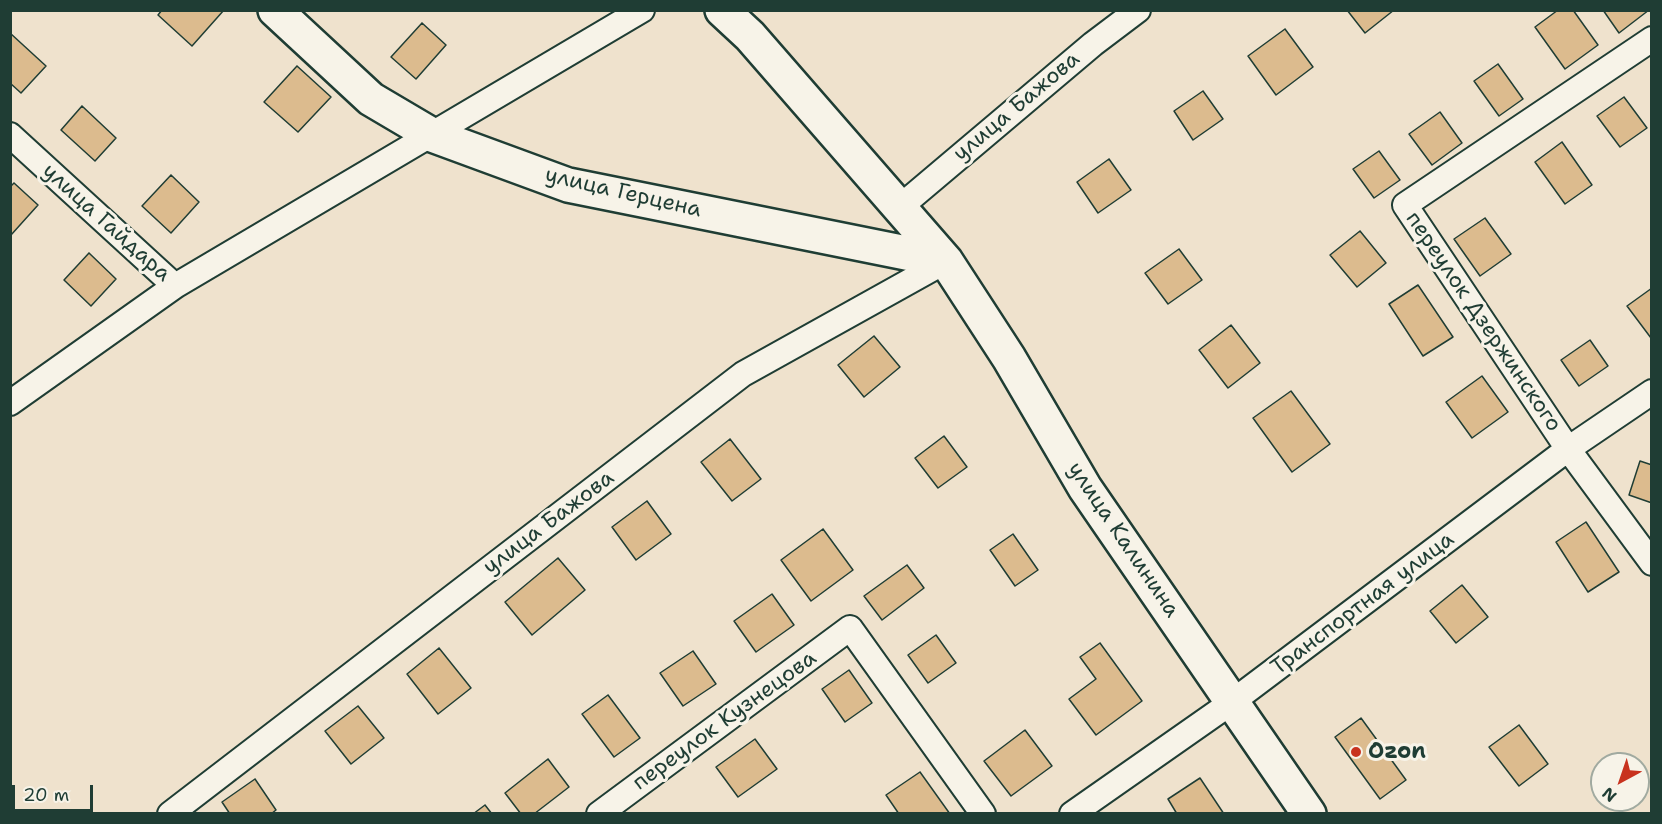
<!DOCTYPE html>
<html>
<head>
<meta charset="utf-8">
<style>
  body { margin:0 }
  #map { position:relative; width:1662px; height:824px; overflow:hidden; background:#efe2cd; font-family:"Shantell Sans",sans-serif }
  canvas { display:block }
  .frame { position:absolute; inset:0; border:12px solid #1f3d34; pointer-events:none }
  .north { position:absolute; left:1590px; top:752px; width:60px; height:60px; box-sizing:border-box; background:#f7f3e8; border:2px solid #a1aaa0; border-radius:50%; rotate:220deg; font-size:16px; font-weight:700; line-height:24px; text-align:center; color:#1f3d34 }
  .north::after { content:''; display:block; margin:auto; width:21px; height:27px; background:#c8321e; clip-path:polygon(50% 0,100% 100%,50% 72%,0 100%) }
  .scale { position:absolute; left:12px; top:785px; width:81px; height:27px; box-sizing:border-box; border:3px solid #1f3d34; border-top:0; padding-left:8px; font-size:18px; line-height:21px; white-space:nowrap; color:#1f3d34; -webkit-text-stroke:4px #f7f3e8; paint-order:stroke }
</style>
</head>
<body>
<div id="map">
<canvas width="1662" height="824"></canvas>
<div class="frame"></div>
<div class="north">N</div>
<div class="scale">20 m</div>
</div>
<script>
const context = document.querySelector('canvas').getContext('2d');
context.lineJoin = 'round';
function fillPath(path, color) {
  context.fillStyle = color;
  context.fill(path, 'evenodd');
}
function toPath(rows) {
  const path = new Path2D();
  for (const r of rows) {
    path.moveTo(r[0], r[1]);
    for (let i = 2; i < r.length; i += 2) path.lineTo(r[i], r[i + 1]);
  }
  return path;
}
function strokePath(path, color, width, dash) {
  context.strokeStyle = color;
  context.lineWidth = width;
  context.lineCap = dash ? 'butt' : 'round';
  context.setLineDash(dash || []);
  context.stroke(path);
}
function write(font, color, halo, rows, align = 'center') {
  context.font = font + ' "Shantell Sans",sans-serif';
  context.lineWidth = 6;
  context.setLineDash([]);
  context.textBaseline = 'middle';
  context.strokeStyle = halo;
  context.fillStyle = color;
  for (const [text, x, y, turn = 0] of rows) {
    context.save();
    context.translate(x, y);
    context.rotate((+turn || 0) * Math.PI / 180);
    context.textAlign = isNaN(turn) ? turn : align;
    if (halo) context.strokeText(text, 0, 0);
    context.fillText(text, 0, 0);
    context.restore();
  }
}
const building = toPath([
  [162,10,224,10,192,46,158,15,162,10],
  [1347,10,1394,10,1365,33,1347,10],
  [1558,10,1573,10,1598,45,1565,69,1535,27,1558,10],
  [1603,10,1649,10,1619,33,1603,10],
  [422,23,446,45,416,79,391,57,422,23],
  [1285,29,1313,67,1276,95,1248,56,1285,29],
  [10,33,46,66,21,93,10,83,10,33],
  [1498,64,1523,99,1499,116,1474,81,1498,64],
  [297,66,331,97,298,132,264,102,297,66],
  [1203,91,1223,119,1193,140,1174,111,1203,91],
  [1624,97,1647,128,1620,147,1597,116,1624,97],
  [82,106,116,138,95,161,61,130,82,106],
  [1440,112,1462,143,1432,165,1409,134,1440,112],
  [1562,142,1592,185,1565,204,1535,162,1562,142],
  [1379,151,1400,180,1374,198,1353,169,1379,151],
  [1109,159,1131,190,1098,213,1077,182,1109,159],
  [171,175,199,202,171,233,142,206,171,175],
  [14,183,38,205,11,235,10,187,14,183],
  [1485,218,1511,254,1480,276,1454,239,1485,218],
  [1360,231,1386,263,1357,287,1330,255,1360,231],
  [1179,249,1202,280,1168,304,1145,273,1179,249],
  [89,253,116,279,91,306,64,280,89,253],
  [1418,285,1453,337,1423,356,1389,304,1418,285],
  [1652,288,1652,337,1651,338,1627,306,1652,288],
  [1231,325,1260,363,1228,388,1199,350,1231,325],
  [874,336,900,367,864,397,838,365,874,336],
  [1590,340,1608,366,1579,386,1561,360,1590,340],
  [1482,376,1508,412,1472,438,1446,402,1482,376],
  [1291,391,1330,444,1292,472,1253,418,1291,391],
  [944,436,967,467,938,488,915,458,944,436],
  [730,439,761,479,732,501,701,462,730,439],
  [1640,461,1652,465,1652,503,1629,495,1640,461],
  [647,501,671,534,636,560,612,527,647,501],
  [1586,522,1619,572,1588,592,1556,542,1586,522],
  [823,529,853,570,811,601,781,560,823,529],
  [1013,534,1038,570,1015,586,990,550,1013,534],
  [558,558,585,590,532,635,505,602,558,558],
  [907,565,924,588,882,620,864,596,907,565],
  [1462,585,1488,617,1456,643,1430,611,1462,585],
  [772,594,794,625,756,652,734,621,772,594],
  [936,635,956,663,928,683,908,655,936,635],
  [1100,643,1142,701,1096,735,1069,699,1096,679,1080,657,1100,643],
  [439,648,471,688,438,714,407,674,439,648],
  [693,651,716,684,683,706,660,673,693,651],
  [849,670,872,703,845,722,822,689,849,670],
  [608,695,640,738,614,757,582,714,608,695],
  [358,706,384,738,351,764,325,731,358,706],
  [1361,718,1406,780,1380,799,1335,737,1361,718],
  [1519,725,1548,764,1519,786,1489,747,1519,725],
  [1025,730,1052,766,1011,796,984,761,1025,730],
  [755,739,777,769,738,797,716,767,755,739],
  [548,759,569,787,534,814,521,814,505,793,548,759],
  [920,772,950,814,899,814,886,795,920,772],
  [1200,778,1224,814,1177,814,1168,799,1200,778],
  [255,779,276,810,271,814,230,814,222,802,255,779],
  [485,805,492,814,473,814,485,805]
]);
fillPath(building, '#dcbb8e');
strokePath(building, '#1f3d34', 1.5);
const street = toPath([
  [1652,39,1405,205,1568,449,1652,563],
  [10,135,175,286],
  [900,207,1093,44,1138,10],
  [10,403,175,286,642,10],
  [170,814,743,374,946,261],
  [599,814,850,628,983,814],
  [1072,814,1232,702,1568,449,1652,392]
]);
const secondary = toPath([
  [275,10,371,99,432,135,568,185,946,261],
  [722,10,750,36,946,261,1009,358,1085,488,1309,814]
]);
strokePath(street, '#1f3d34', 28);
strokePath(secondary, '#1f3d34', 38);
strokePath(street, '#f7f3e8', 24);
strokePath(secondary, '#f7f3e8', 33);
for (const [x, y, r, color] of [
  [1356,752,6,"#c8321e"]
]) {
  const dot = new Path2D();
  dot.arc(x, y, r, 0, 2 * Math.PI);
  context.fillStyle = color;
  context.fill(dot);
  strokePath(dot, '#f7f3e8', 2);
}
write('22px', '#1f3d34', '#f7f3e8', [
  ["улица Бажова",1017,107,-40],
  ["улица Герцена",623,193,13],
  ["улица Гайдара",106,223,42],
  ["переулок Дзержинского",1483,322,56],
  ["улица Бажова",549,523,-37],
  ["улица Калинина",1123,540,56],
  ["Транспортная улица",1363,604,-37],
  ["переулок Кузнецова",725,721,-36]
]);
write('bold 22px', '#1f3d34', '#f7f3e8', [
  ["Ozon",1368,752]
], 'left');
</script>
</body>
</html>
